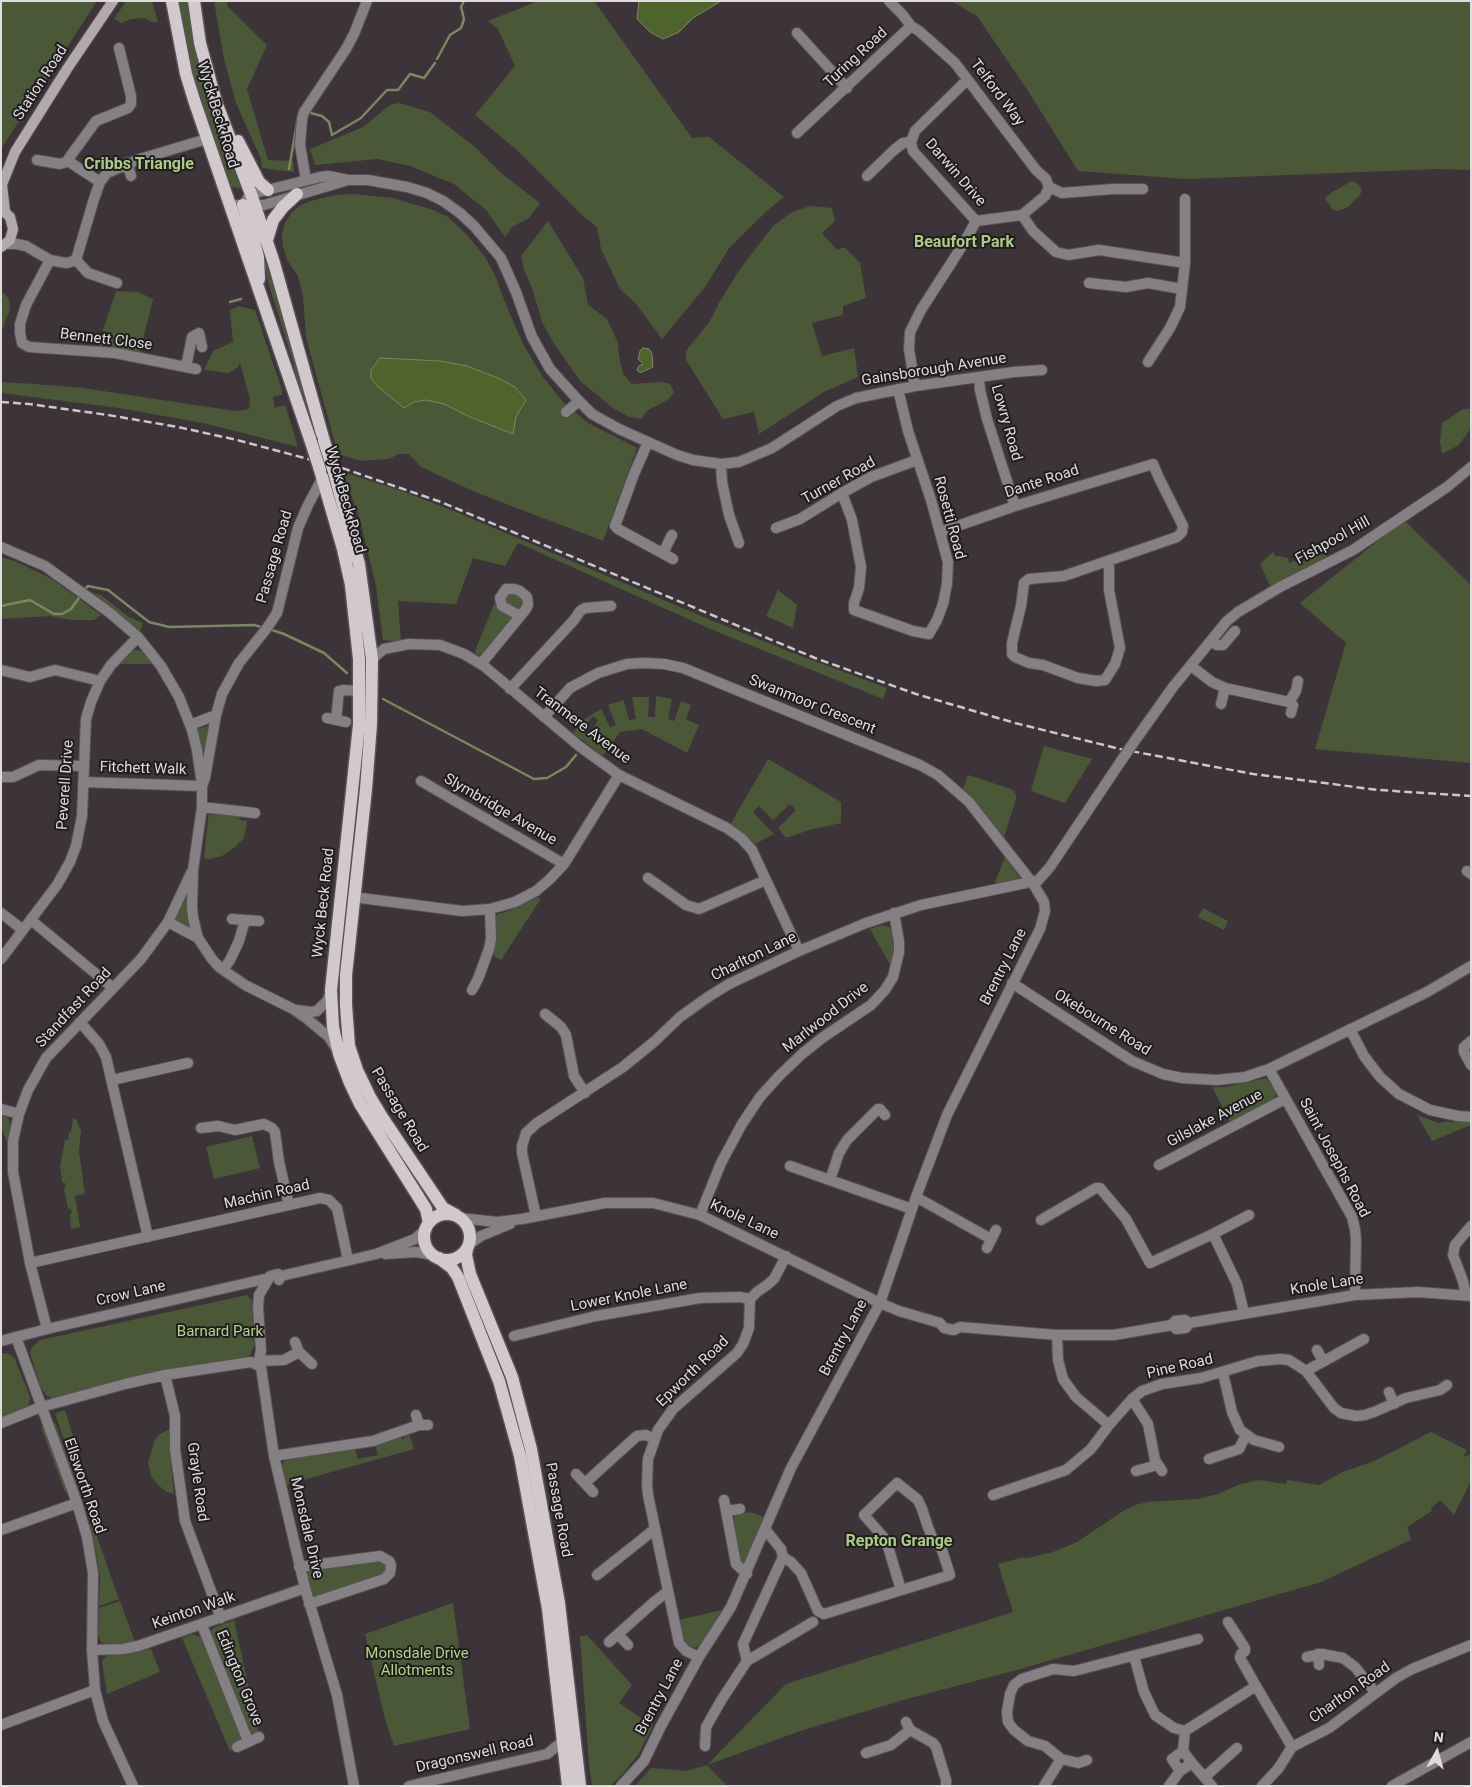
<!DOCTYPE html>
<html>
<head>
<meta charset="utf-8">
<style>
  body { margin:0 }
  #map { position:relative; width:1472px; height:1787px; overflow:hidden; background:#3c3439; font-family:Roboto,sans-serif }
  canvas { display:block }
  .frame { position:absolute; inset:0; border:2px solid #dfdadd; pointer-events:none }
  .north { position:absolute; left:1412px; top:1727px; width:50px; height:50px; -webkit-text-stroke:4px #201d1f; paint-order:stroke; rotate:7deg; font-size:14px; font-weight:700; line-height:20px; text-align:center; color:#dfdadd }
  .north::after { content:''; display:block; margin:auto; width:18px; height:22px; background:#dfdadd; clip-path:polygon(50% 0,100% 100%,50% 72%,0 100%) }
</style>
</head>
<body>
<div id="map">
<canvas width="1472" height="1787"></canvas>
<div class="frame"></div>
<div class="north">N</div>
</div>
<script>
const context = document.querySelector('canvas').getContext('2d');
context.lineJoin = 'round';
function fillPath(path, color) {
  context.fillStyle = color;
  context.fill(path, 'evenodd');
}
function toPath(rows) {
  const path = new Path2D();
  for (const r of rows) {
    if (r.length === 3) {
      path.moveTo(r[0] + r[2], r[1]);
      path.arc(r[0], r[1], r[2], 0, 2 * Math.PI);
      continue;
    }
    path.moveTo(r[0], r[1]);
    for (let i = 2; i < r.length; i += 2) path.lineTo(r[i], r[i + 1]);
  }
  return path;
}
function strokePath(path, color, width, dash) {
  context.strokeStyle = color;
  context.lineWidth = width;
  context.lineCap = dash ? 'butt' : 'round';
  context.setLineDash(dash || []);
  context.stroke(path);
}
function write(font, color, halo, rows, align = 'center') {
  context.font = font + ' Roboto,sans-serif';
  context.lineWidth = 4;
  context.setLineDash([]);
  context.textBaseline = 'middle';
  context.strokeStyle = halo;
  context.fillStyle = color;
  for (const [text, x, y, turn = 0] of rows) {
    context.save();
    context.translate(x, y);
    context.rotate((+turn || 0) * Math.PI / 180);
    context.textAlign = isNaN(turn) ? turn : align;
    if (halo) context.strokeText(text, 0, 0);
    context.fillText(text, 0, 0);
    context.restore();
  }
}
fillPath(toPath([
  [1,1,97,1,1,149],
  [126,1,152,1,158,22,152,22,145,18,131,19,121,23,114,19],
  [179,1,189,1,243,185,242,189,232,187,229,184,203,108,189,62],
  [214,1,226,1,228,7,267,45,247,89,268,160,293,161,294,172,262,168,261,159,236,103,224,59],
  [538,1,594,1,692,138,709,137,784,197,768,210,729,248,705,287,662,339,637,305,620,289,601,249,597,227,583,216,519,152,475,115,515,66,498,29,488,21],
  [951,1,1471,1,1471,170,1438,169,1187,179,1078,171,1028,91,977,16],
  [399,103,430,112,476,148,501,173,540,203,529,218,512,227,505,237,486,210,454,184,410,166,377,159,315,165,310,149,363,127,390,105],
  [1352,181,1358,184,1362,189,1360,195,1348,207,1338,211,1332,209,1325,198,1332,192],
  [353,194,393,198,433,210,448,217,468,236,485,257,495,275,507,307,523,344,543,377,563,402,588,423,637,448,603,541,475,492,421,467,409,454,399,454,389,459,361,461,338,454,306,338,303,296,298,276,287,260,283,246,282,234,285,223,292,212,301,205,311,201,335,195],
  [810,206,832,208,835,221,822,233,837,250,844,247,860,263,866,298,843,306,843,315,812,323,822,356,854,348,858,377,824,392,759,434,754,412,723,419,686,360,686,351,710,321,720,301,740,269,773,226,792,212],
  [548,221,583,278,588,305,607,319,618,343,619,356,623,374,632,384,660,382,670,384,674,392,669,399,648,410,641,419,629,417,613,408,580,381,553,342,542,322,532,288,524,270,521,256],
  [256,222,282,306,304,393,300,394,295,377,294,365,270,289,259,245],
  [1,290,9,299,10,309,1,333],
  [116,291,138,292,153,299,139,356,97,348],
  [239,306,255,310,282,390,282,395,273,397,275,408,284,405,286,407,298,447,203,423,119,408,1,393,1,382,34,384,83,388,228,410,237,411,249,409,250,399,240,363,238,367,229,373,204,370,213,351,233,342,230,310],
  [1463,409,1471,409,1471,428,1459,445,1442,454,1440,441,1442,423],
  [343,472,402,491,456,512,713,621,798,655,887,688,883,699,713,630,518,543,505,566,473,558,456,604,398,601,401,642,383,640,376,586,360,520],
  [1404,520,1471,585,1471,763,1315,749,1346,643,1300,603],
  [1273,552,1276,557,1278,556,1288,558,1289,563,1294,561,1301,563,1308,559,1311,554,1316,553,1321,555,1326,554,1328,559,1271,588,1260,564],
  [1,557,17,562,52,579,101,615,94,620,72,620,50,616,1,619],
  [778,590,797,605,793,628,766,616],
  [512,592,522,599,524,603,522,608,517,610,505,604,504,598,506,593],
  [91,593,101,595,129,617,143,623,140,632],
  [495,602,504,613,513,619,481,656,476,654,475,651],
  [136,650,141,651,146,655,153,664,120,664,132,651],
  [656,696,672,699,668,719,674,721,681,701,691,705,686,719,699,725,687,753,642,729,620,732,603,756,573,733,578,727,589,735,598,720,593,716,586,725,582,721,601,709,610,727,616,725,608,705,623,700,624,701,629,720,636,719,632,697,649,697,648,717,655,717],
  [209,726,210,727,203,760,197,730,199,728],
  [1044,746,1092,759,1065,803,1031,791],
  [768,759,841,802,841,823,809,830,786,838,778,828,796,810,790,804,773,820,759,806,753,812,774,834,755,844,744,834,730,825],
  [968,775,1008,788,1014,791,1016,795,1016,799,1004,837,980,807,963,789],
  [209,811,237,813,240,820,247,821,244,838,234,848,222,856,210,859,204,858],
  [1005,857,1020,878,1019,880,998,886,995,882],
  [189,889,188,917,191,929,174,921],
  [539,897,540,900,501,960,492,955,495,917,498,914,508,911],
  [1203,908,1228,921,1224,930,1198,917],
  [881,925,890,927,893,930,894,947,891,966,870,929],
  [1261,1079,1267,1079,1275,1091,1276,1095,1273,1099,1230,1122,1212,1087,1226,1087],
  [1,1115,8,1118,10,1124,8,1144,1,1128],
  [1417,1115,1439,1123,1449,1121,1450,1123,1454,1121,1471,1123,1471,1125,1432,1141],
  [73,1119,76,1119,81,1131,79,1152,85,1194,75,1196,80,1227,71,1229,70,1215,72,1213,71,1209,68,1209,64,1189,66,1187,65,1183,62,1182,60,1167,65,1140,68,1140,69,1133,71,1132],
  [252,1136,260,1168,214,1179,206,1147],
  [247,1295,252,1301,254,1346,250,1355,244,1359,54,1399,47,1396,41,1388,30,1353,32,1347,40,1340],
  [7,1353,11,1355,15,1359,30,1397,29,1405,26,1408,1,1419,1,1354],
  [65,1410,73,1436,78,1442,66,1446,55,1413],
  [55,1422,81,1495,78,1496,51,1423],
  [45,1425,68,1491,65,1492,41,1427],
  [170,1429,171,1464,174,1494,167,1492,158,1485,151,1476,148,1462,155,1440,160,1434],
  [1431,1432,1467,1450,1463,1457,1471,1454,1471,1481,1454,1515,1440,1500,1431,1508,1432,1511,1407,1527,1411,1540,1321,1582,1017,1670,903,1700,803,1730,707,1765,727,1786,635,1786,651,1768,686,1771,707,1765,786,1684,1013,1612,998,1564,1020,1558,1028,1558,1053,1552,1077,1542,1123,1511,1135,1505,1148,1502,1198,1499,1218,1494,1241,1484,1259,1480,1286,1484,1287,1480,1319,1485,1343,1472,1374,1461],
  [409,1434,414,1449,285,1485,281,1468,284,1461,294,1458,355,1449,358,1459,378,1455,375,1444,401,1436,402,1440],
  [750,1512,767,1518,747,1565,740,1564,733,1521,735,1515],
  [92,1523,119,1599,99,1606,100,1578,97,1557,89,1524],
  [377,1560,385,1564,386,1569,385,1574,314,1598,312,1596,306,1574,309,1570],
  [120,1601,135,1642,107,1645,101,1642,98,1636,99,1608],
  [453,1603,470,1729,394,1746,385,1719,365,1634],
  [722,1610,701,1645,698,1647,692,1648,684,1643,679,1620],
  [234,1620,259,1735,249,1733,210,1634,213,1628],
  [191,1634,201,1637,205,1642,242,1735,235,1749,230,1751,182,1638],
  [587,1635,632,1685,619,1703,653,1726,638,1755,621,1776,610,1786,592,1786,589,1764,580,1637],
  [151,1649,160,1672,107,1694,102,1662,103,1659,110,1654]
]), '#4a5838');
const water = toPath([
  [639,1,721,1,693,18,679,32,663,39,650,32,637,19,639,1],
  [643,348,649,349,652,354,653,367,640,373,637,370,639,366,643,364,638,359,640,351,643,348],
  [380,358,440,361,467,366,498,378,515,387,526,400,516,417,513,434,470,417,444,404,426,400,414,402,404,408,377,386,371,378,371,370,380,358]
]);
fillPath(water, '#4e642c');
strokePath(water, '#7a8761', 1);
strokePath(toPath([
  [437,59,450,35,461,28,464,19,461,7,464,1],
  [307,112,322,116,329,122,332,135,361,118,387,90,398,90,410,74,424,78,435,63],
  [289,169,298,117],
  [230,302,241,299],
  [84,590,88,586,108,590,149,622,169,627,254,625,261,627],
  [1,606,30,600,54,614,62,614,71,609,81,595],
  [272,630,284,634,324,653,347,673],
  [383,699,534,779,547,778,566,767,576,755]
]), '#7a8761', 2.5);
const minor = toPath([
  [889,1,902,14,911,26,919,31,955,63,1036,170,1046,179,1049,187,1045,196,1022,215,976,221],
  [797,33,847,88],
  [967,80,915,131,911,142,913,151,976,221],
  [797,133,911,26],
  [37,160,60,164,70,161],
  [127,163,131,176],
  [867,176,894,150,903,143,911,142],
  [306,180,300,145,302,119,304,112,346,49,354,34,367,1],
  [100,182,71,163,69,158,96,121,128,108,131,104,131,96,119,48],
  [1049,187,1062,193,1113,189,1143,189],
  [1022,215,1033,231,1056,252,1068,255,1099,250,1185,263],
  [6,244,16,244,26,246,50,260,60,262,67,263,76,260,94,199,100,182,107,173,140,159,207,139],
  [50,260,26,305,20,324,20,333,22,343,29,347,115,353,196,369],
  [76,260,88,273,117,283],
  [1089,283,1126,287,1148,283,1182,289],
  [1148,362,1170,328,1180,307,1185,263,1185,199],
  [186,367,192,337,199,333,202,347],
  [979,377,980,390,987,419,1015,506],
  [915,386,909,349,910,332,921,310,964,243,976,221],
  [566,412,579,401],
  [639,438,677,455,693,460,721,464,739,462,772,448,837,406,856,398,915,386,1014,372,1042,370],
  [648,442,634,474,615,526,618,529,673,559],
  [721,464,722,482,729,515,739,543],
  [323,477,308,505,298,528,277,613,267,628,239,663,222,694,216,715,205,778,202,786,202,807,193,870,192,907,193,918,198,938,212,959,219,967,245,985,293,1009,306,1018,329,1037,337,1050],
  [842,493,852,520,861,567,859,588,854,603,854,610,913,631,929,634,937,620,943,604,947,584,948,562,931,500,908,431,898,389],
  [776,528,800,519,842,493,871,477,917,460],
  [940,532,1015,506,1153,464,1159,478,1183,526,1182,532,1177,537,1064,576,1029,579,1024,583,1021,606,1012,643,1012,654,1015,657,1029,663,1043,665,1078,678,1096,681,1105,680,1115,664,1120,648,1109,590,1109,561],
  [1,547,45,566,110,613,138,637,161,666,179,697,192,730,197,750,201,778],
  [663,553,672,535],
  [1211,641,1217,645,1223,645,1235,631],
  [372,659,384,649,409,644,440,645,464,654,484,666,579,746,619,775,727,828,741,838,752,850,799,951],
  [481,664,526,609,528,605,527,597,520,591,514,589,506,589,500,598,502,606,520,616],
  [1191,666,1212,682,1225,688,1289,702],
  [1,670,30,677,55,670,100,681],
  [510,689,574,620,580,611,585,608,611,606],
  [1221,704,1225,688],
  [1291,713,1293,705,1289,702,1296,691,1298,681],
  [544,717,570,688,598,673,627,664,644,663,664,664,683,668,920,765,938,775,969,802,1034,885,1044,902,1045,911,1040,929,947,1115,916,1197,880,1303,791,1468,731,1607,699,1657,661,1726,644,1761,621,1786],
  [327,718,346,722],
  [336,720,339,691,343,690,359,691],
  [190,725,216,715],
  [1136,739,1173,687,1227,621,1238,612,1280,587,1353,550,1447,487,1471,467],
  [1,777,13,777,39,765,84,766],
  [421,781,564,864],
  [83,782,202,786],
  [202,807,255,813],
  [1467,871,1471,874],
  [648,878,686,905,699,909,766,880],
  [1034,885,1050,867,1121,761],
  [353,897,462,911,490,909,515,902,536,891,549,880,564,864,619,775],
  [1,913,23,930],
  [232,919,245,920],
  [31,920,113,988],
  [168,922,198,938],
  [1,959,57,885,70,862,76,846,82,816,86,719,91,702,100,681,111,665,138,637],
  [223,970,230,960,239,941,245,920,259,921],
  [1012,983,1132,1061,1163,1074,1182,1078,1217,1080,1245,1077,1269,1069,1427,992,1471,966],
  [472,990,478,979,489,949,491,939,490,909],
  [296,1010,311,1012,317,1011,327,1001,331,992],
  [545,1014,561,1027,566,1035,574,1076,585,1093],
  [80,1022,99,1044,106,1057,148,1237],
  [1350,1029,1364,1056,1380,1077,1399,1094,1430,1110,1458,1116,1471,1117],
  [1471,1041,1464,1047,1464,1052,1471,1065],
  [1269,1069,1352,1217,1355,1229,1356,1240,1355,1295],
  [112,1080,188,1063],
  [1,1109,19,1114],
  [201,1128,218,1126,235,1130,264,1124,272,1128,275,1132,279,1162,289,1205],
  [1159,1165,1285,1099],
  [790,1166,912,1209],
  [830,1180,839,1153,847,1140,878,1109,880,1109,885,1115],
  [916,1197,991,1239],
  [700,1215,721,1163,742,1124,760,1097,779,1076,802,1054,822,1038,871,1005,885,990,893,977,899,952,899,941,894,913],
  [536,1216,522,1153,522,1146,526,1133,537,1123,623,1067,655,1041,680,1017,708,997,729,984,799,951,866,923,921,905,1026,883,1031,880],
  [1041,1220,1096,1188,1100,1188,1126,1219,1150,1263,1213,1234,1249,1215],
  [1213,1234,1237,1284,1244,1313],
  [987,1248,996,1230],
  [30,1263,320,1198,329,1200,337,1208,348,1260],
  [1466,1295,1463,1281,1453,1255,1455,1245,1471,1226],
  [47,1329,30,1263,13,1172,13,1141,19,1114,28,1090,46,1058,141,959,168,922,191,873],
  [1057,1335,1058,1360,1063,1379,1076,1397,1109,1425],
  [514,1336,596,1316,700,1298,740,1297,750,1299],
  [16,1337,77,1503,87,1537,93,1573,92,1650,95,1690,103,1721,133,1786],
  [295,1342,299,1352,312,1364],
  [1317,1350,1323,1361],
  [259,1361,284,1360,299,1352],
  [258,1365,261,1350,258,1308,259,1295,269,1278],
  [1306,1371,1364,1339],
  [1223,1373,1232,1412,1240,1430,1254,1440,1279,1447],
  [165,1375,175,1416,175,1449,185,1521,221,1618],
  [1389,1392,1394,1404],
  [1132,1399,1148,1424,1155,1460,1162,1471],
  [416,1415,419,1425],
  [1,1423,41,1407,125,1384,165,1375,251,1362,261,1367,274,1456,305,1588,337,1695,354,1786],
  [274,1456,373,1441,419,1425,428,1425],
  [1209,1459,1239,1449,1246,1435],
  [1136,1471,1157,1465],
  [576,1474,593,1492],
  [585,1483,637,1436,646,1435,655,1439],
  [993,1495,1066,1470,1091,1449,1109,1425,1132,1399,1142,1391,1162,1384,1201,1378,1258,1361,1281,1359,1289,1360,1306,1371,1334,1408,1341,1413,1356,1416,1365,1415,1374,1412,1406,1398,1440,1390,1447,1385],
  [724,1500,736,1564,747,1574],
  [726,1511,740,1509],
  [765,1529,781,1549,783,1557,791,1562,801,1573,818,1611,824,1614,950,1575,942,1550,932,1537,928,1527,922,1509,918,1500,897,1483,864,1515,886,1540,901,1590],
  [1,1530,77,1503],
  [299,1567,380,1556,389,1561,391,1565,390,1573,384,1579,309,1604],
  [597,1575,655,1529],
  [1228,1622,1245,1648,1245,1651,1241,1654,1240,1658,1256,1686],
  [202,1625,248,1741],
  [618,1634,628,1645],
  [609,1642,654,1602,667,1592],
  [92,1650,123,1649,138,1646,305,1588],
  [1318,1654,1319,1665],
  [1134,1656,1144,1692,1155,1715,1174,1728,1185,1731],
  [699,1657,686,1651,679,1643,648,1495,647,1485,648,1459,658,1430,673,1409,737,1353,743,1344,749,1328,750,1299,757,1292,767,1285,774,1279,786,1256],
  [1307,1657,1322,1654,1343,1658,1355,1667,1375,1692],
  [747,1661,743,1644,783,1557],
  [906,1722,910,1730,933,1743,936,1747,946,1780,946,1786],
  [1,1725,95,1690],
  [705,1746,706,1727,722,1699,747,1661,813,1622],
  [237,1747,259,1737],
  [866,1753,891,1745,910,1730],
  [1087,1760,1078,1763,1061,1759,1045,1746,1028,1741,1014,1730,1008,1722,1007,1712,1010,1694,1014,1685,1022,1679,1053,1669,1074,1671,1198,1639],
  [1192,1763,1212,1786],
  [1180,1771,1172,1759,1183,1751],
  [1202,1775,1208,1774,1237,1748],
  [409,1786,547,1754,562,1742],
  [1044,1786,1061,1759],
  [1169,1786,1180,1771,1192,1763,1183,1751,1185,1731,1256,1686,1292,1747],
  [1262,1786,1278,1769,1292,1747,1329,1728,1396,1678,1412,1669,1471,1645],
  [1392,1786,1471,1742]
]);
const tertiary = toPath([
  [247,199,251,194,320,177,329,176,348,180,368,180,407,187,427,193,443,201,460,213,474,226,501,258,516,292,532,337,550,369,579,401,592,414,619,429,639,438],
  [229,205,264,205,345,181],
  [460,1218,497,1222,522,1219,605,1203,653,1203,700,1215,880,1303,899,1311,940,1323,944,1328,954,1330,960,1327,1057,1335,1114,1335,1172,1325,1175,1321,1185,1320,1189,1323],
  [468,1245,481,1236,510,1224],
  [385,1254,416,1252,433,1255],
  [279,1280,281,1276,376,1254,415,1239,426,1229],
  [1172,1325,1176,1329,1186,1328,1189,1323,1207,1320,1355,1295,1418,1292,1471,1296],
  [1,1341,47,1329,269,1278,270,1276,278,1274,281,1276]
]);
const secondary = toPath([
  [2,185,5,211],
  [1,187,15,152,67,69,113,1],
  [1,209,10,217,13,229,10,240,1,247]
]);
const primary = toPath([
  [172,1,186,74,194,100,310,439],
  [194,1,200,43,216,102,251,194,274,263,324,441],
  [238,141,259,182,268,190],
  [243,205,254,241,258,257,259,279],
  [267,240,273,220,283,207,297,194],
  [320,470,343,549,351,585,359,659,359,725,331,990,333,1027,339,1054,350,1083,360,1104,426,1209,429,1223],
  [334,472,359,564,372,659,371,724,366,789,346,975,346,1005,349,1046,357,1070,370,1097,382,1117,443,1208,456,1215],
  [447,1237,23],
  [467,1249,466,1255,470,1274,512,1377,531,1449,559,1603,580,1786],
  [439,1258,452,1268,458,1277,499,1381,520,1456,548,1609,568,1786]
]);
strokePath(minor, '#595257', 12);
strokePath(tertiary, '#595257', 12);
strokePath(secondary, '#595257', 12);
strokePath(primary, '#595257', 15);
strokePath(minor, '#848083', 10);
strokePath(tertiary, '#848083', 10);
strokePath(secondary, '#b0a9ae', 10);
strokePath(primary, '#d2c9cf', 12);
strokePath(toPath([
  [1,402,29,404,108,415,178,427,237,440,342,468,441,502,815,658,916,694,1015,723,1120,749,1253,774,1379,790,1471,796]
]), '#ccc7ca', 2.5, [8, 4]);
const minorBridge = toPath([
  [1121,761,1136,739]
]);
const primaryBridge = toPath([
  [310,439,320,470],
  [324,441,334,472]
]);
strokePath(minorBridge, '#595257', 12, []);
strokePath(primaryBridge, '#595257', 15, []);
strokePath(minorBridge, '#848083', 10);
strokePath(primaryBridge, '#d2c9cf', 12);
write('15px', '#dfdadd', '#201d1f', [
  ["Turing Road",856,58,-43],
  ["Station Road",41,83,-57],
  ["Telford Way",997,93,53],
  ["Wyck Beck Road",217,115,73],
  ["Darwin Drive",955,173,49],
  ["Bennett Close",106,340,7],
  ["Gainsborough Avenue",934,370,-9],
  ["Lowry Road",1006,423,74],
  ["Turner Road",839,481,-29],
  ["Dante Road",1042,482,-18],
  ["Wyck Beck Road",345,500,74],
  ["Rosetti Road",949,518,75],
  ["Fishpool Hill",1333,541,-29],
  ["Passage Road",275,557,-74],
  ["Swanmoor Crescent",812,705,22],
  ["Tranmere Avenue",582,726,37],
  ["Fitchett Walk",143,769,2],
  ["Peverell Drive",66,785,-86],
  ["Slymbridge Avenue",500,810,30],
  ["Wyck Beck Road",324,903,-84],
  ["Charlton Lane",754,957,-26],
  ["Brentry Lane",1004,967,-63],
  ["Standfast Road",74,1008,-47],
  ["Marlwood Drive",826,1018,-38],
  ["Okebourne Road",1102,1023,32],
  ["Passage Road",399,1110,59],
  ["Gilslake Avenue",1215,1119,-28],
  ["Saint Josephs Road",1334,1158,62],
  ["Machin Road",267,1195,-13],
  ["Knole Lane",744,1220,25],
  ["Knole Lane",1327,1285,-9],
  ["Crow Lane",131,1294,-13],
  ["Lower Knole Lane",629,1296,-11],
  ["Brentry Lane",844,1338,-62],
  ["Pine Road",1180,1367,-13],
  ["Epworth Road",693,1372,-44],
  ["Grayle Road",197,1482,82],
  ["Ellsworth Road",84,1486,71],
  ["Passage Road",558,1510,80],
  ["Monsdale Drive",306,1528,77],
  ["Keinton Walk",194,1611,-19],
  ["Edington Grove",239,1678,68],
  ["Charlton Road",1350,1693,-35],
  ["Brentry Lane",660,1697,-62],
  ["Dragonswell Road",475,1755,-13]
]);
write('15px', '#b2d582', '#201d1f', [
  ["Barnard Park",220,1332],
  ["Monsdale Drive",417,1654],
  ["Allotments",417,1671]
]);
write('bold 16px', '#aecb85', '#201d1f', [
  ["Cribbs Triangle",139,165],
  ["Beaufort Park",964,243],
  ["Repton Grange",899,1542]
]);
</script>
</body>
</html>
